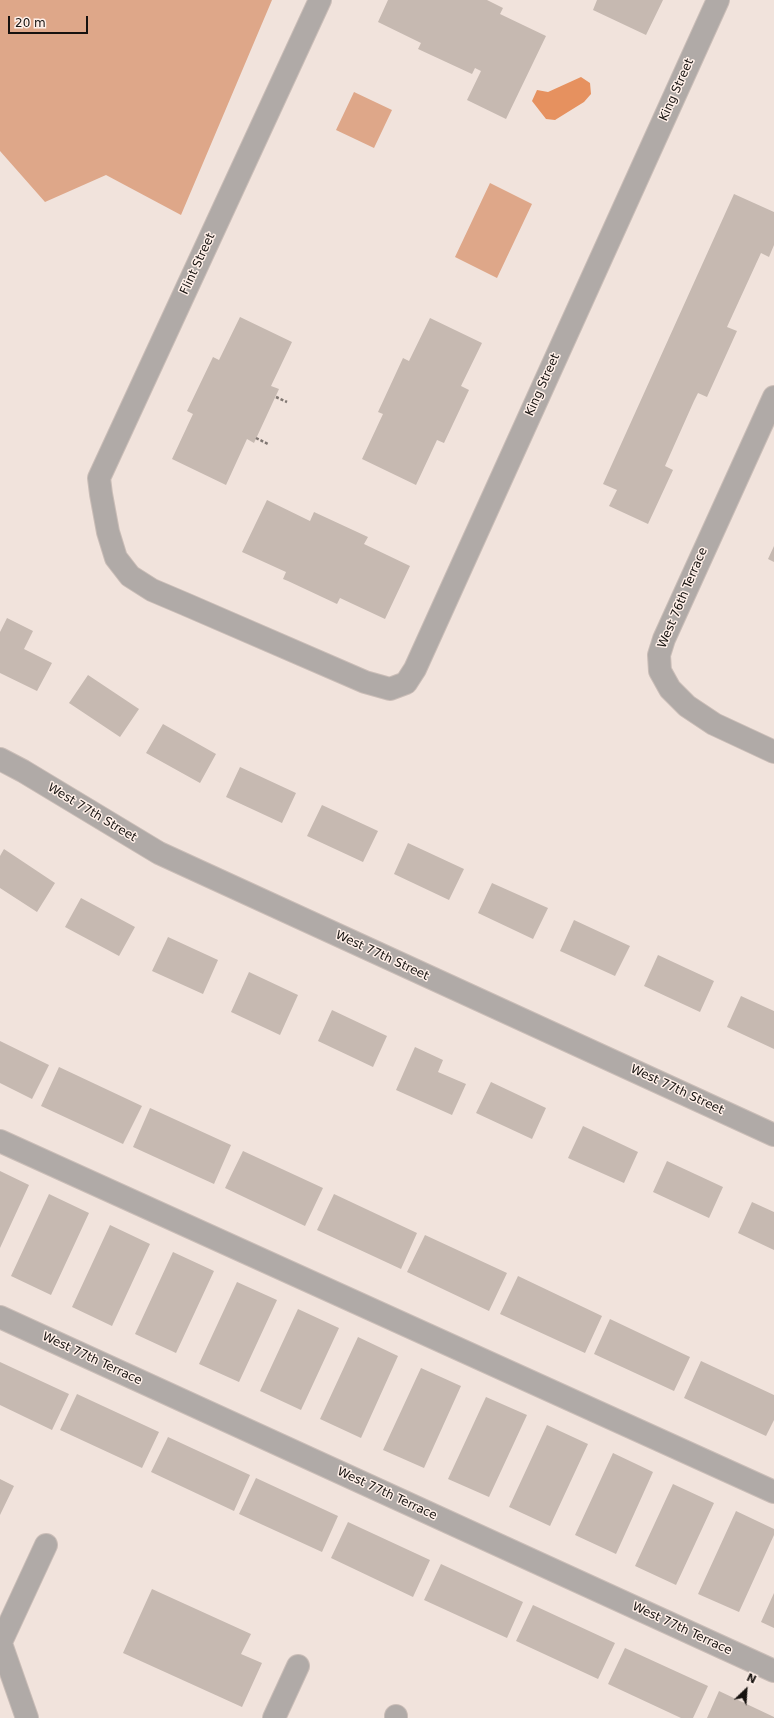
<!DOCTYPE html>
<html>
<head>
<meta charset="utf-8">
<style>
  body { margin:0 }
  #map { position:relative; width:774px; height:1718px; overflow:hidden; background:#f1e3dc; font-family:"DejaVu Sans",sans-serif }
  canvas { display:block }
  .north { position:absolute; left:726px; top:1670px; width:40px; height:40px; -webkit-text-stroke:3px #fff0e9; paint-order:stroke; rotate:25deg; font-size:11px; font-weight:700; line-height:16px; text-align:center; color:#16120f }
  .north::after { content:''; display:block; margin:auto; width:14px; height:18px; background:#16120f; clip-path:polygon(50% 0,100% 100%,50% 72%,0 100%) }
  .scale { position:absolute; left:8px; top:16px; width:80px; height:18px; box-sizing:border-box; border:2px solid #16120f; border-top:0; padding-left:5px; font-size:12px; line-height:14px; white-space:nowrap; color:#16120f; -webkit-text-stroke:3px #fff0e9; paint-order:stroke }
</style>
</head>
<body>
<div id="map">
<canvas width="774" height="1718"></canvas>
<div class="north">N</div>
<div class="scale">20 m</div>
</div>
<script>
const context = document.querySelector('canvas').getContext('2d');
context.lineJoin = 'round';
function fillPath(path, color) {
  context.fillStyle = color;
  context.fill(path, 'evenodd');
}
function toPath(rows) {
  const path = new Path2D();
  for (const r of rows) {
    path.moveTo(r[0], r[1]);
    for (let i = 2; i < r.length; i += 2) path.lineTo(r[i], r[i + 1]);
  }
  return path;
}
function strokePath(path, color, width, dash) {
  context.strokeStyle = color;
  context.lineWidth = width;
  context.lineCap = dash ? 'butt' : 'round';
  context.setLineDash(dash || []);
  context.stroke(path);
}
function write(font, color, halo, rows, align = 'center') {
  context.font = font + ' "DejaVu Sans",sans-serif';
  context.lineWidth = 3;
  context.setLineDash([]);
  context.textBaseline = 'middle';
  context.strokeStyle = halo;
  context.fillStyle = color;
  for (const [text, x, y, turn = 0] of rows) {
    context.save();
    context.translate(x, y);
    context.rotate((+turn || 0) * Math.PI / 180);
    context.textAlign = isNaN(turn) ? turn : align;
    if (halo) context.strokeText(text, 0, 0);
    context.fillText(text, 0, 0);
    context.restore();
  }
}
fillPath(toPath([
  [0,0,272,0,181,215,106,175,45,202,0,151],
  [354,92,392,110,374,148,336,130],
  [490,183,532,204,497,278,455,257]
]), '#dea789');
fillPath(toPath([
  [581,77,590,83,591,94,584,102,555,120,546,119,532,101,537,90,548,92]
]), '#e6915f');
fillPath(toPath([
  [388,0,487,0,503,8,500,14,546,36,506,119,467,100,481,71,475,68,472,74,418,49,421,43,378,22],
  [597,0,663,0,646,35,593,10],
  [734,194,774,212,774,245,769,257,761,253,727,327,737,331,707,397,698,393,694,401,665,466,673,470,648,524,609,506,617,490,603,484],
  [240,317,292,342,271,386,279,389,254,443,247,439,226,485,172,459,193,414,187,411,213,357,219,360],
  [430,318,482,343,461,386,469,390,444,443,437,440,416,485,362,459,383,414,378,412,403,358,409,361],
  [267,500,310,521,314,512,368,537,364,544,410,566,385,619,340,598,337,604,288,581,283,579,286,572,242,552],
  [774,546,774,562,768,559],
  [7,618,33,631,24,649,52,663,37,691,0,673,0,632],
  [88,675,139,709,120,737,69,703],
  [163,724,216,754,200,783,146,753],
  [240,767,296,793,282,823,226,797],
  [322,805,378,831,363,862,307,836],
  [408,843,464,869,449,900,394,874],
  [4,849,55,883,37,912,0,888,0,856],
  [492,883,548,908,533,939,478,913],
  [81,898,135,927,119,956,65,927],
  [574,920,630,946,615,976,560,951],
  [168,937,218,960,203,994,152,971],
  [658,955,714,981,700,1012,644,986],
  [249,972,298,995,280,1035,231,1012],
  [741,996,774,1011,774,1049,727,1027],
  [332,1010,387,1036,373,1067,318,1041],
  [0,1041,49,1065,32,1099,0,1083],
  [415,1047,443,1060,438,1072,466,1084,452,1115,396,1090],
  [59,1067,142,1106,123,1144,41,1106],
  [491,1082,546,1108,532,1139,476,1113],
  [150,1108,231,1145,214,1184,133,1147],
  [583,1126,638,1152,624,1183,568,1158],
  [243,1151,323,1188,305,1226,225,1188],
  [667,1161,723,1187,709,1218,653,1192],
  [0,1171,29,1185,0,1248],
  [49,1194,89,1213,51,1295,11,1276],
  [334,1194,417,1233,401,1269,317,1230],
  [752,1202,774,1212,774,1250,738,1233],
  [110,1225,150,1244,112,1326,72,1307],
  [425,1235,507,1273,489,1311,407,1272],
  [173,1252,214,1271,176,1353,135,1334],
  [518,1276,602,1316,585,1353,500,1314],
  [237,1282,277,1300,239,1382,199,1364],
  [298,1309,339,1328,301,1410,260,1391],
  [610,1319,690,1357,674,1391,594,1354],
  [358,1337,398,1356,361,1438,320,1419],
  [701,1361,774,1395,774,1420,766,1436,684,1398],
  [0,1362,69,1394,52,1430,0,1405],
  [421,1368,461,1386,424,1468,383,1450],
  [77,1394,159,1432,142,1468,60,1430],
  [486,1397,527,1415,489,1497,448,1479],
  [547,1425,588,1444,550,1526,509,1507],
  [168,1437,250,1475,234,1511,151,1472],
  [613,1453,653,1472,616,1554,575,1535],
  [256,1478,338,1516,322,1552,239,1514],
  [0,1479,14,1486,0,1515],
  [673,1484,714,1503,676,1585,635,1566],
  [736,1511,774,1529,774,1535,739,1612,698,1594],
  [348,1522,430,1560,413,1597,331,1558],
  [441,1564,523,1602,507,1638,424,1600],
  [152,1589,251,1634,241,1654,262,1663,242,1707,123,1653],
  [774,1593,774,1628,761,1622],
  [533,1605,615,1643,598,1679,516,1641],
  [625,1648,708,1686,693,1718,681,1718,608,1684],
  [719,1691,774,1717,774,1718,707,1718]
]), '#c6b9b1');
const minor = toPath([
  [320,0,99,478,101,494,108,532,116,558,130,576,152,590,185,604,365,682,390,689,406,683,415,669,718,0],
  [774,397,664,639,659,655,660,671,670,689,687,706,714,724,774,752],
  [0,759,23,771,159,853,774,1135],
  [0,1141,774,1492],
  [0,1317,774,1671],
  [0,1641,27,1718],
  [1,1642,46,1545],
  [274,1718,298,1666],
  [396,1718,396,1716]
]);
strokePath(minor, '#cabdb7', 24);
strokePath(toPath([
  [276,397,287,402],
  [256,438,268,444]
]), '#807772', 2.5, [3, 2]);
strokePath(minor, '#b0aaa7', 22);
write('12px', '#16120f', '#fff0e9', [
  ["King Street",677,90,-66],
  ["Flint Street",198,264,-65],
  ["King Street",543,385,-66],
  ["West 76th Terrace",683,598,-67],
  ["West 77th Street",92,813,31],
  ["West 77th Street",382,956,25],
  ["West 77th Street",677,1090,25],
  ["West 77th Terrace",92,1359,25],
  ["West 77th Terrace",387,1494,25],
  ["West 77th Terrace",682,1629,25]
]);
</script>
</body>
</html>
